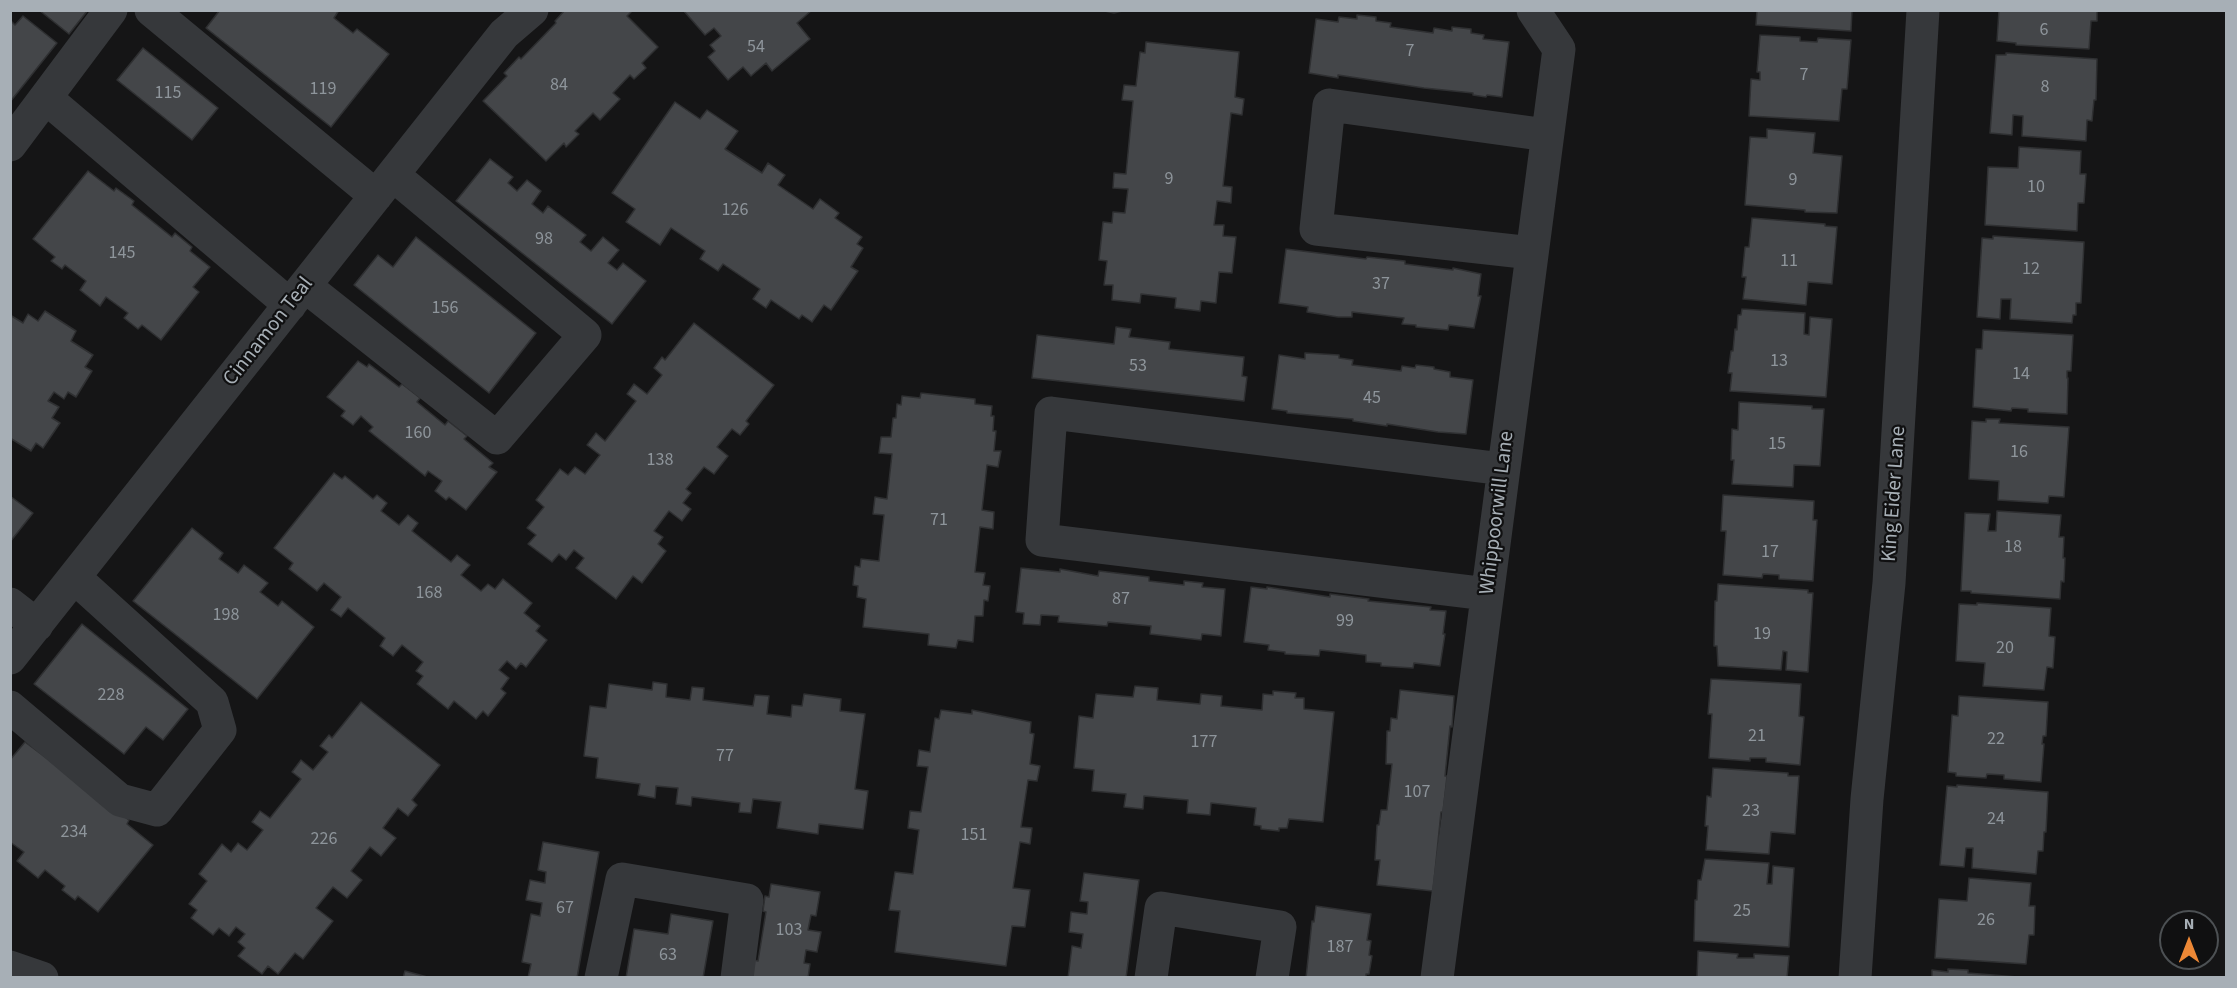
<!DOCTYPE html>
<html>
<head>
<meta charset="utf-8">
<style>
  body { margin:0 }
  #map { position:relative; width:2237px; height:988px; overflow:hidden; background:#151516; font-family:"Source Sans 3",sans-serif }
  canvas { display:block }
  .frame { position:absolute; inset:0; border:12px solid #a7afb6; pointer-events:none }
  .north { position:absolute; left:2159px; top:910px; width:60px; height:60px; box-sizing:border-box; background:#101011; border:2px solid #4c5053; border-radius:50%; rotate:0deg; font-size:16px; font-weight:700; line-height:24px; text-align:center; color:#a7afb6 }
  .north::after { content:''; display:block; margin:auto; width:21px; height:27px; background:#ed8836; clip-path:polygon(50% 0,100% 100%,50% 72%,0 100%) }
</style>
</head>
<body>
<div id="map">
<canvas width="2237" height="988"></canvas>
<div class="frame"></div>
<div class="north">N</div>
</div>
<script>
const context = document.querySelector('canvas').getContext('2d');
context.lineJoin = 'round';
function fillPath(path, color) {
  context.fillStyle = color;
  context.fill(path, 'evenodd');
}
function toPath(rows) {
  const path = new Path2D();
  for (const r of rows) {
    path.moveTo(r[0], r[1]);
    for (let i = 2; i < r.length; i += 2) path.lineTo(r[i], r[i + 1]);
  }
  return path;
}
function strokePath(path, color, width, dash) {
  context.strokeStyle = color;
  context.lineWidth = width;
  context.lineCap = dash ? 'butt' : 'round';
  context.setLineDash(dash || []);
  context.stroke(path);
}
function write(font, color, halo, rows, align = 'center') {
  context.font = font + ' "Source Sans 3",sans-serif';
  context.lineWidth = 4.5;
  context.setLineDash([]);
  context.textBaseline = 'middle';
  context.strokeStyle = halo;
  context.fillStyle = color;
  for (const [text, x, y, turn = 0] of rows) {
    context.save();
    context.translate(x, y);
    context.rotate((+turn || 0) * Math.PI / 180);
    context.textAlign = isNaN(turn) ? turn : align;
    if (halo) context.strokeText(text, 0, 0);
    context.fillText(text, 0, 0);
    context.restore();
  }
}
const building = toPath([
  [39,10,88,10,69,34,39,10],
  [220,10,339,10,334,18,353,33,357,29,389,54,331,127,206,28,220,10],
  [565,10,629,10,631,12,627,16,658,47,642,63,646,68,634,79,630,75,613,93,620,99,600,120,593,113,575,131,579,134,566,147,564,143,546,161,483,101,507,76,504,73,519,57,521,59,556,23,555,21,565,10],
  [683,10,812,10,797,23,810,39,772,71,766,63,751,76,743,67,728,80,708,57,715,51,710,45,721,36,714,28,705,35,683,10],
  [1100,10,1126,10,1114,13,1100,10],
  [1757,10,1852,10,1851,31,1756,25,1757,10],
  [1999,10,2097,10,2097,21,2091,21,2089,49,2016,45,2016,43,1997,41,1999,10],
  [1357,15,1376,17,1376,21,1391,23,1390,27,1433,33,1434,28,1452,31,1452,27,1471,29,1471,33,1484,35,1483,39,1509,42,1502,97,1487,95,1486,97,1473,95,1473,93,1424,88,1338,75,1338,78,1309,73,1316,19,1338,22,1339,17,1357,19,1357,15],
  [23,16,57,43,10,102,10,20,15,25,23,16],
  [1760,35,1800,37,1800,41,1817,42,1818,38,1851,40,1847,89,1842,89,1839,121,1749,116,1751,79,1760,80,1760,72,1757,72,1760,35],
  [1146,42,1239,52,1235,97,1244,99,1242,115,1231,113,1223,186,1232,187,1231,203,1217,201,1214,225,1224,225,1223,236,1236,237,1232,273,1219,272,1216,303,1201,301,1200,311,1175,308,1176,298,1141,294,1140,303,1112,300,1113,285,1104,285,1107,261,1099,260,1103,222,1112,223,1113,212,1125,213,1128,189,1113,188,1114,173,1126,174,1133,101,1122,100,1124,85,1136,86,1140,52,1145,53,1146,42],
  [143,48,218,108,192,140,117,80,143,48],
  [2006,53,2097,59,2096,100,2094,100,2092,121,2087,120,2086,141,2022,136,2023,116,2013,115,2012,135,1990,133,1996,55,2006,55,2006,53],
  [675,102,700,119,707,110,738,131,725,149,762,173,768,163,785,175,778,185,813,209,820,199,839,213,835,218,862,237,857,244,863,248,851,267,858,271,831,310,824,305,812,322,802,315,799,319,771,300,766,308,753,299,760,289,723,264,718,271,700,259,705,251,671,228,660,245,626,222,635,209,612,193,675,102],
  [1767,129,1815,133,1813,153,1842,156,1837,213,1805,212,1805,210,1745,205,1750,137,1767,138,1767,129],
  [2019,147,2081,151,2080,174,2086,174,2084,203,2078,203,2077,231,1985,225,1988,167,2018,168,2019,147],
  [490,159,513,177,508,183,517,191,527,180,541,191,532,204,543,213,548,206,586,235,580,242,591,251,603,237,619,250,608,263,617,270,623,263,646,281,612,324,456,201,490,159],
  [88,171,114,191,116,188,134,201,132,205,172,237,175,233,192,247,190,251,210,267,193,287,199,292,161,340,142,325,138,329,124,318,128,313,106,297,100,306,80,290,86,281,65,265,62,269,51,261,55,257,33,239,88,171],
  [1752,218,1825,224,1825,226,1837,227,1832,284,1808,282,1806,305,1743,299,1746,277,1742,277,1745,247,1749,247,1752,218],
  [1993,236,2084,242,2081,303,2076,303,2076,315,2073,315,2072,323,2010,319,2011,299,2001,299,2000,319,1977,317,1982,238,1993,239,1993,236],
  [416,237,536,333,489,393,354,285,378,255,393,267,416,237],
  [1286,249,1366,259,1367,257,1405,261,1405,264,1453,270,1453,268,1481,274,1478,296,1481,296,1474,328,1449,325,1448,330,1416,327,1416,325,1402,324,1404,318,1352,312,1352,317,1338,317,1307,312,1308,307,1279,303,1286,249],
  [1742,309,1805,313,1804,334,1809,335,1810,317,1832,319,1826,397,1730,391,1732,373,1728,373,1731,351,1733,351,1735,329,1737,330,1738,315,1741,315,1742,309],
  [45,311,76,331,71,341,93,355,85,367,92,371,76,397,68,392,64,399,54,392,48,401,59,407,52,418,60,423,43,448,36,443,31,451,10,438,10,315,23,323,28,314,38,321,45,311],
  [694,323,774,385,746,421,749,424,740,435,732,429,717,447,728,456,714,474,704,467,686,489,691,493,683,503,691,509,682,521,669,511,654,531,663,537,658,544,666,551,642,583,633,576,616,599,576,568,584,558,574,550,566,560,559,554,552,562,528,544,536,535,527,528,544,507,536,500,560,469,568,475,575,467,585,474,600,455,587,445,596,433,605,441,636,401,627,394,634,384,647,394,662,375,654,368,662,357,665,360,694,323],
  [1116,327,1131,329,1129,337,1170,342,1169,349,1244,357,1242,376,1247,377,1244,401,1032,378,1037,335,1114,344,1116,327],
  [1983,330,2073,335,2071,371,2067,371,2067,378,2068,378,2067,414,2028,412,2028,409,2012,408,2011,411,1973,407,1976,349,1982,349,1983,330],
  [1305,353,1339,355,1339,358,1353,360,1352,365,1401,371,1402,366,1415,368,1416,365,1434,367,1434,369,1450,372,1450,377,1473,380,1466,434,1438,432,1387,424,1387,426,1353,421,1353,419,1287,413,1287,411,1272,409,1279,355,1305,359,1305,353],
  [358,361,367,367,369,364,399,387,402,384,420,398,417,402,445,425,448,421,467,436,464,439,493,463,489,467,497,472,466,510,449,497,446,500,435,491,442,481,428,471,425,476,369,431,373,427,361,416,353,425,341,416,345,411,327,397,358,361],
  [921,393,975,399,975,404,992,406,991,416,994,416,993,431,996,431,994,451,1001,451,998,467,987,465,982,510,994,512,993,529,980,527,975,572,985,573,983,585,990,586,988,601,984,600,983,616,975,616,973,642,958,640,956,648,928,645,929,634,863,627,866,599,857,597,858,586,853,585,855,566,860,567,861,559,879,561,884,515,873,514,875,497,887,499,892,454,879,453,881,437,891,437,893,418,896,418,897,404,901,405,902,396,920,398,921,393],
  [1739,402,1812,406,1812,409,1824,409,1820,466,1794,465,1793,487,1732,484,1734,460,1731,460,1732,429,1738,430,1739,402],
  [1986,419,2000,419,1999,423,2069,427,2064,497,2049,496,2048,503,1998,500,1999,481,1969,479,1972,421,1986,422,1986,419],
  [334,473,342,479,345,476,373,499,377,495,387,503,381,511,399,525,408,515,418,523,412,531,451,562,457,555,470,565,461,575,481,591,488,584,495,589,503,579,532,603,524,613,540,626,536,631,547,640,526,667,521,663,516,669,507,661,499,670,509,678,501,689,506,693,488,716,483,711,476,719,454,701,448,709,417,684,423,676,416,671,423,662,402,645,393,656,380,646,385,638,348,608,341,617,331,610,341,597,324,583,317,591,289,569,293,563,274,548,334,473],
  [1723,495,1814,501,1813,520,1817,520,1813,581,1779,579,1779,575,1763,574,1762,578,1723,575,1726,531,1721,531,1723,495],
  [10,496,33,513,10,542,10,496],
  [1997,511,2061,515,2059,537,2064,537,2063,558,2065,558,2064,582,2061,581,2060,599,1971,593,1971,591,1961,591,1965,513,1990,514,1988,531,1996,531,1997,511],
  [192,528,223,553,219,559,238,573,244,565,268,583,260,592,278,606,282,601,314,627,257,699,133,601,192,528],
  [1021,568,1060,572,1060,569,1098,576,1099,571,1149,577,1149,581,1184,585,1184,581,1203,583,1202,587,1225,589,1221,636,1202,634,1201,640,1150,634,1151,626,1108,622,1107,626,1058,622,1059,616,1041,615,1040,625,1023,624,1024,613,1016,612,1021,568],
  [1718,584,1808,590,1808,593,1813,593,1808,672,1786,670,1787,652,1783,651,1781,670,1718,666,1717,646,1714,646,1715,601,1717,601,1718,584],
  [1251,587,1267,589,1267,587,1330,597,1330,594,1369,599,1368,601,1431,607,1430,610,1446,611,1443,634,1445,634,1440,666,1414,663,1413,668,1381,666,1381,663,1366,662,1366,655,1320,650,1319,656,1285,654,1285,652,1268,650,1269,645,1244,642,1251,587],
  [1977,603,2051,608,2049,636,2055,637,2053,668,2047,667,2044,690,1983,686,1985,663,1956,661,1959,604,1977,605,1977,603],
  [82,624,188,709,163,740,146,727,124,754,34,684,82,624],
  [1711,679,1801,684,1799,716,1804,717,1800,765,1766,762,1766,758,1750,758,1750,761,1709,758,1712,714,1708,714,1711,679],
  [653,682,667,684,666,697,690,700,692,687,704,688,703,700,753,706,755,695,769,696,767,714,791,717,792,705,802,706,804,694,841,699,840,711,865,714,855,789,868,791,863,829,819,824,818,834,777,828,781,802,753,799,751,813,739,812,740,803,692,797,691,806,676,804,678,788,656,786,655,798,638,795,640,784,596,778,598,758,584,756,590,706,606,708,609,684,652,690,653,682],
  [1135,686,1158,688,1157,700,1200,704,1201,694,1222,696,1221,706,1262,710,1263,694,1273,695,1273,691,1296,693,1295,698,1304,698,1304,709,1334,712,1323,822,1289,819,1287,828,1279,828,1279,831,1261,829,1261,826,1254,825,1256,808,1211,803,1210,815,1187,813,1188,800,1144,796,1143,809,1124,807,1126,794,1092,791,1094,770,1074,768,1079,716,1093,718,1096,694,1133,697,1135,686],
  [1400,690,1454,696,1452,727,1450,726,1445,776,1447,776,1443,812,1441,812,1433,891,1377,885,1380,860,1375,860,1377,825,1379,825,1381,810,1387,810,1392,764,1386,764,1387,731,1390,731,1391,718,1397,719,1400,690],
  [1959,696,2048,702,2046,736,2043,736,2042,744,2044,744,2041,782,2004,779,2004,775,1987,774,1986,778,1956,776,1956,773,1948,772,1952,715,1958,716,1959,696],
  [361,702,440,765,412,800,417,805,408,816,398,808,383,828,396,838,381,856,370,847,351,871,362,880,347,898,333,887,316,908,333,921,303,959,295,953,278,974,268,966,262,974,238,956,245,948,238,942,245,934,236,927,229,936,219,928,213,935,191,918,197,910,189,904,207,881,199,874,222,844,231,852,238,843,247,850,263,830,252,822,260,811,270,818,301,779,292,772,301,760,313,770,328,752,320,746,329,735,332,738,361,702],
  [941,710,972,714,972,710,1031,722,1030,733,1034,734,1030,764,1040,766,1037,781,1028,780,1021,827,1032,828,1030,844,1020,842,1013,888,1030,890,1025,927,1012,926,1006,966,895,952,900,911,889,910,895,872,913,874,919,830,908,828,910,811,921,812,928,767,917,766,919,750,930,752,935,718,939,719,941,710],
  [25,742,129,820,127,824,153,845,98,912,78,896,75,900,62,890,65,886,45,870,38,878,17,861,24,852,10,842,10,760,25,742],
  [1713,768,1788,773,1788,776,1799,776,1795,834,1771,832,1769,854,1706,850,1708,826,1705,826,1707,796,1711,797,1713,768],
  [1957,785,2048,792,2046,832,2044,832,2043,851,2038,851,2036,874,1972,868,1973,848,1966,848,1964,867,1940,865,1947,786,1957,787,1957,785],
  [543,842,599,852,577,978,528,978,531,964,522,962,531,914,540,916,542,903,526,900,530,880,545,883,546,872,538,870,543,842],
  [1705,859,1769,863,1767,884,1772,884,1773,866,1794,868,1789,947,1694,941,1695,900,1697,900,1698,880,1701,880,1705,859],
  [1084,873,1139,880,1126,978,1068,978,1072,946,1081,948,1083,934,1069,932,1071,912,1087,914,1088,902,1080,901,1084,873],
  [1969,878,2031,883,2029,906,2035,906,2034,935,2029,935,2026,964,1935,958,1939,899,1967,901,1969,878],
  [771,884,820,892,816,916,811,915,808,930,821,932,817,952,806,950,804,963,810,964,808,978,751,978,754,960,758,961,766,912,763,911,765,896,769,897,771,884],
  [1316,906,1371,914,1367,940,1371,941,1369,955,1372,956,1369,974,1366,974,1366,978,1306,978,1312,921,1314,922,1316,906],
  [671,914,713,921,703,978,626,978,634,929,668,934,671,914],
  [1698,951,1738,954,1737,958,1754,958,1754,954,1789,956,1787,978,1697,978,1698,951],
  [1948,969,1968,970,1968,973,2030,978,1932,978,1932,970,1948,972,1948,969],
  [405,971,431,978,403,978,405,971]
]);
fillPath(building, '#444649');
strokePath(building, '#2f3032', 1.5);
strokePath(toPath([
  [151,10,376,196],
  [46,98,290,305],
  [10,145,111,10],
  [1532,253,1316,229,1329,105,1547,135],
  [305,286,497,438,585,335,393,175],
  [1487,594,1042,540,1051,413,1503,469],
  [10,604,37,625],
  [10,658,504,34,532,10],
  [10,707,120,800,157,810,220,730,212,702,74,577],
  [10,967,42,978],
  [601,978,622,879,747,900,737,978],
  [1151,978,1161,908,1280,927,1272,978],
  [1437,978,1559,49,1533,10],
  [1855,978,1867,799,1889,583,1923,10]
]), '#36383b', 33);
write('18px', '#8e959b', null, [
  ["6",2044,31],
  ["54",756,48],
  ["7",1410,52],
  ["7",1804,76],
  ["84",559,86],
  ["8",2045,88],
  ["119",323,90],
  ["115",168,94],
  ["9",1169,180],
  ["9",1793,181],
  ["10",2036,188],
  ["126",735,211],
  ["98",544,240],
  ["145",122,254],
  ["11",1789,262],
  ["12",2031,270],
  ["37",1381,285],
  ["156",445,309],
  ["13",1779,362],
  ["53",1138,367],
  ["14",2021,375],
  ["45",1372,399],
  ["160",418,434],
  ["15",1777,445],
  ["16",2019,453],
  ["138",660,461],
  ["71",939,521],
  ["18",2013,548],
  ["17",1770,553],
  ["168",429,594],
  ["87",1121,600],
  ["198",226,616],
  ["99",1345,622],
  ["19",1762,635],
  ["20",2005,649],
  ["228",111,696],
  ["21",1757,737],
  ["22",1996,740],
  ["177",1204,743],
  ["77",725,757],
  ["107",1417,793],
  ["23",1751,812],
  ["24",1996,820],
  ["234",74,833],
  ["151",974,836],
  ["226",324,840],
  ["67",565,909],
  ["25",1742,912],
  ["26",1986,921],
  ["103",789,931],
  ["187",1340,948],
  ["63",668,956]
]);
write('21px', '#a7afb6', '#101011', [
  ["Cinnamon Teal",269,332,-52],
  ["King Eider Lane",1895,494,-86],
  ["Whippoorwill Lane",1498,513,-83]
]);
</script>
</body>
</html>
